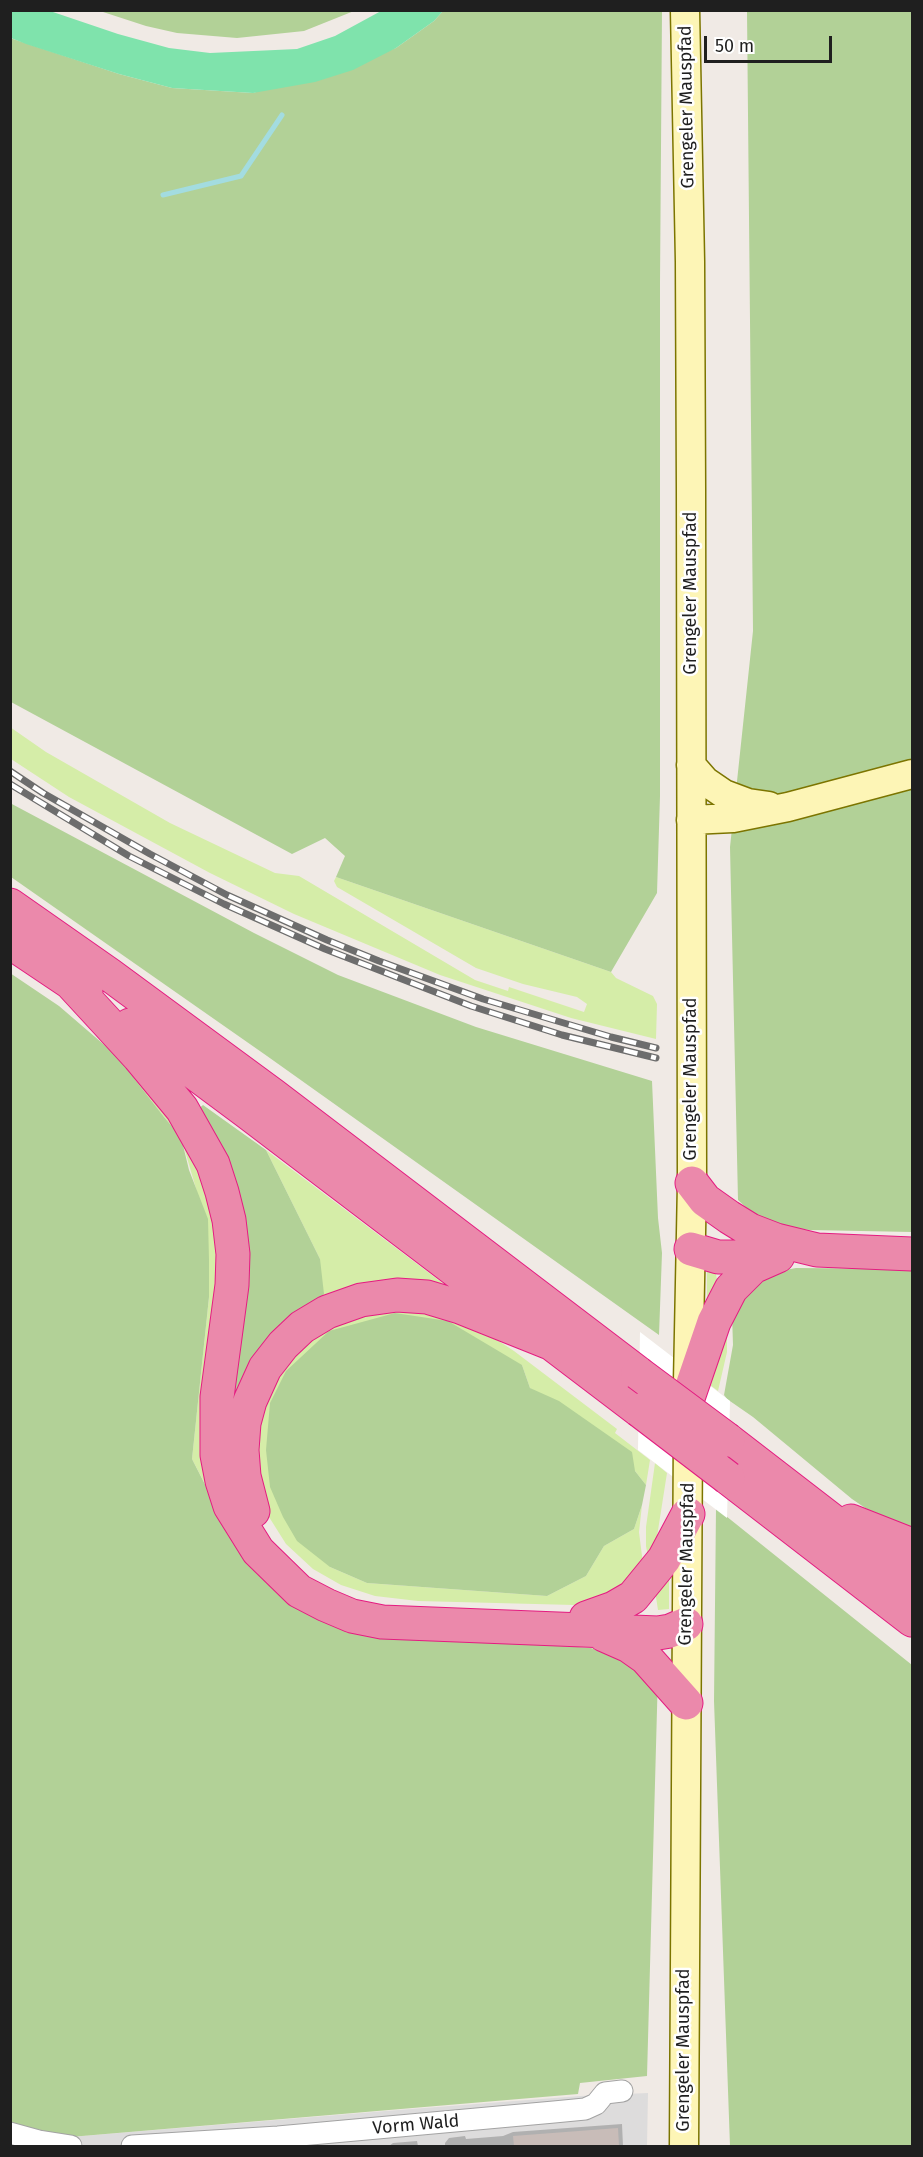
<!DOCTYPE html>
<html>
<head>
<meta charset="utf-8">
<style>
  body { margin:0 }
  #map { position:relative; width:923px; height:2157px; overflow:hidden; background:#f0eae5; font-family:"Fira Sans",sans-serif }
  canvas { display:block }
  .frame { position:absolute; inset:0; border:12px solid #1f1f1f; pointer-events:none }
  .scale { position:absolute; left:704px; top:36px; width:128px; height:27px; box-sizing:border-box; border:3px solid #1f1f1f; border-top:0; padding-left:8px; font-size:18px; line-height:21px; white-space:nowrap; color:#1f1f1f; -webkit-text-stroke:4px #fff; paint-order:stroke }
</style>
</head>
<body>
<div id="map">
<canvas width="923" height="2157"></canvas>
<div class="frame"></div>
<div class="scale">50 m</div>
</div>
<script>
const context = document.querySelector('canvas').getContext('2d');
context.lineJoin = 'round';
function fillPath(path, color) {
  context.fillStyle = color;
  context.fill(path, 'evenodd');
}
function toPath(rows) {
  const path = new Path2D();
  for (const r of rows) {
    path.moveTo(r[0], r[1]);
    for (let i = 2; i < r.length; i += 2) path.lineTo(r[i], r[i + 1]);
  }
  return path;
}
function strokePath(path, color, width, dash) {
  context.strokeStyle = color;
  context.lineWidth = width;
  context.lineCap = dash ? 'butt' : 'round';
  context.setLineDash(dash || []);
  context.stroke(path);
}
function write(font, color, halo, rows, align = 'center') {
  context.font = font + ' "Fira Sans",sans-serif';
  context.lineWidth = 5;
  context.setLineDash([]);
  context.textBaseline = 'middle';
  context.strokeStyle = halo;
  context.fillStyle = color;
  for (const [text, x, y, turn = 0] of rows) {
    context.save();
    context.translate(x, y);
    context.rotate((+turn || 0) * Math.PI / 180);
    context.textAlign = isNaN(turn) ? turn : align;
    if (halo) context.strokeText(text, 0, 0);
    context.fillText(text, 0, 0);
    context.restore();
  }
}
fillPath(toPath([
  [648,2093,647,2146,11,2146,10,2124,70,2137,398,2110,580,2096]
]), '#dddcdc');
fillPath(toPath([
  [10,727,46,752,170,823,275,873,299,876,475,980,508,991,509,987,584,1012,587,1004,577,997,523,984,476,968,337,887,334,881,336,877,611,972,616,978,653,996,657,1004,656,1039,571,1018,440,975,294,914,210,873,69,797,11,759],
  [116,1055,184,1136,207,1186,219,1248,203,1412,299,1604,270,1586,248,1565,228,1535,217,1507,192,1459,209,1297,197,1192,181,1137,164,1117],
  [266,1150,465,1300,422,1290,279,1341,280,1324,313,1304,320,1259],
  [707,1264,714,1264,719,1290,707,1312],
  [427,1311,491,1336,514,1351,617,1429,615,1433,650,1460,646,1485,635,1471,530,1388,522,1365,330,1567,367,1583,547,1596,586,1576,604,1546,634,1529,642,1505,639,1532,644,1572,595,1602,574,1605,418,1601,375,1596,341,1585,313,1569,286,1544,264,1509,255,1440,275,1375,316,1334,368,1312],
  [727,1335,727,1352,718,1391,710,1385],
  [655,1463,667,1473,656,1543,649,1562,646,1546,646,1527],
  [669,1562,669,1609,658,1610,654,1584]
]), '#d5eda8');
fillPath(toPath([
  [100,11,354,10,354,11,304,31,237,38,177,33,146,26],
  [443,11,662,11,660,282,660,796,657,893,611,972,336,877,345,856,325,838,292,854,11,702,10,38,119,74,172,88,253,93,396,48,434,21],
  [747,11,912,11,912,1232,810,1230,765,1225,738,1200,730,847,753,631],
  [10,803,254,933,338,975,476,1027,652,1081,658,1218,662,1253,659,1335,267,1056,11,877],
  [10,973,59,1006,116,1055,164,1117,181,1137,189,1170,208,1219,209,1260,209,1297,192,1459,217,1508,228,1535,248,1565,270,1586,325,1621,382,1632,591,1648,658,1673,647,2076,580,2083,578,2094,70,2137,11,2123],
  [203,1105,266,1150,320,1259,324,1294,313,1304,280,1324,279,1341,237,1398,229,1396,238,1306,197,1110],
  [796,1268,912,1269,912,1531,880,1518,852,1499,753,1417,727,1399,724,1395,733,1345,732,1314,729,1307,766,1277,780,1271],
  [395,1313,448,1321,522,1365,530,1388,559,1401,632,1452,635,1471,646,1485,642,1505,634,1529,604,1546,586,1576,547,1596,367,1583,330,1567,297,1541,283,1517,270,1487,266,1450,270,1403,286,1371,329,1331],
  [716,1508,912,1665,912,2146,730,2146,714,1701]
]), '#b2d197');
fillPath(toPath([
  [10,11,50,11,118,34,169,48,210,53,297,49,335,36,381,11,443,11,434,21,396,48,353,70,315,82,253,93,172,88,119,74,26,44,11,38]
]), '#7fe3ac');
fillPath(toPath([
  [640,1332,730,1401,727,1518,638,1450]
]), '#fff');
fillPath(toPath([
  [622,2124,623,2146,445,2146,445,2143,449,2138,465,2136,466,2139,503,2136,513,2132],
  [417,2141,418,2146,385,2146,389,2146,393,2143]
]), '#0003');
strokePath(toPath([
  [163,195,241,176,282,115]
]), '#a3dce0', 5);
fillPath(toPath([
  [618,2128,619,2146,514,2146,513,2136]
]), '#c8bcb8');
const street = toPath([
  [10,2133,39,2141,71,2146],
  [132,2146,278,2137,554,2112,585,2109,596,2104,605,2093,622,2091]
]);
const secondary = toPath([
  [685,10,690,262,691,490,692,1183,688,1382],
  [691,765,705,781,724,794,748,803,769,806],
  [691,820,733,818,788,807,912,774],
  [684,2146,688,1429]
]);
const highway = toPath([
  [10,905,110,975,273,1095,638,1373],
  [10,942,86,993],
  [69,981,139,1057,182,1109,213,1164,222,1192,229,1220,233,1254,232,1285,217,1397,217,1455,222,1481,230,1506,258,1551,299,1591,326,1605,352,1616,382,1622,658,1633,670,1631,686,1624],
  [130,1025,247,1112,639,1410],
  [692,1183,705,1200,729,1217,750,1230,776,1240,817,1250,912,1254],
  [691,1249,718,1257,773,1257],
  [688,1398,714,1322,731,1289,753,1267,778,1256],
  [728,1440,912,1582],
  [728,1478,912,1620],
  [253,1511,244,1476,242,1450,244,1423,250,1401,265,1368,283,1345,302,1327,327,1312,361,1300,397,1295,427,1297,460,1307,550,1343],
  [851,1521,912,1545],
  [586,1618,614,1608,633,1597,664,1559,688,1514],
  [604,1635,629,1646,646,1658,686,1703]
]);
strokePath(street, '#a3a3a3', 23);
strokePath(secondary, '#7c7500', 31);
strokePath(highway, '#e41c81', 35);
strokePath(street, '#fff', 21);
strokePath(secondary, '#fdf5b6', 28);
strokePath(highway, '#eb89ab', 33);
const rail = toPath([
  [10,771,43,793,150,854,227,895,327,940,379,961,483,999,611,1037,656,1048],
  [10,784,129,856,224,904,325,949,471,1006,562,1035,656,1058]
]);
strokePath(rail, '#6d6d6d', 7);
strokePath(rail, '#fff', 4.5, [14]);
const highwayBridge = toPath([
  [638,1373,728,1440],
  [639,1410,728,1478]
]);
strokePath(highwayBridge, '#e41c81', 35, []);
strokePath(highwayBridge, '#eb89ab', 33);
write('18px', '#1f1f1f', '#fff', [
  ["Grengeler Mauspfad",687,107,-91],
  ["Grengeler Mauspfad",691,593,-90],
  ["Grengeler Mauspfad",691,1079,-90],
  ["Grengeler Mauspfad",687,1564,-89],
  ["Grengeler Mauspfad",684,2050,-90],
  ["Vorm Wald",416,2125,-5]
]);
</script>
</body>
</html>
